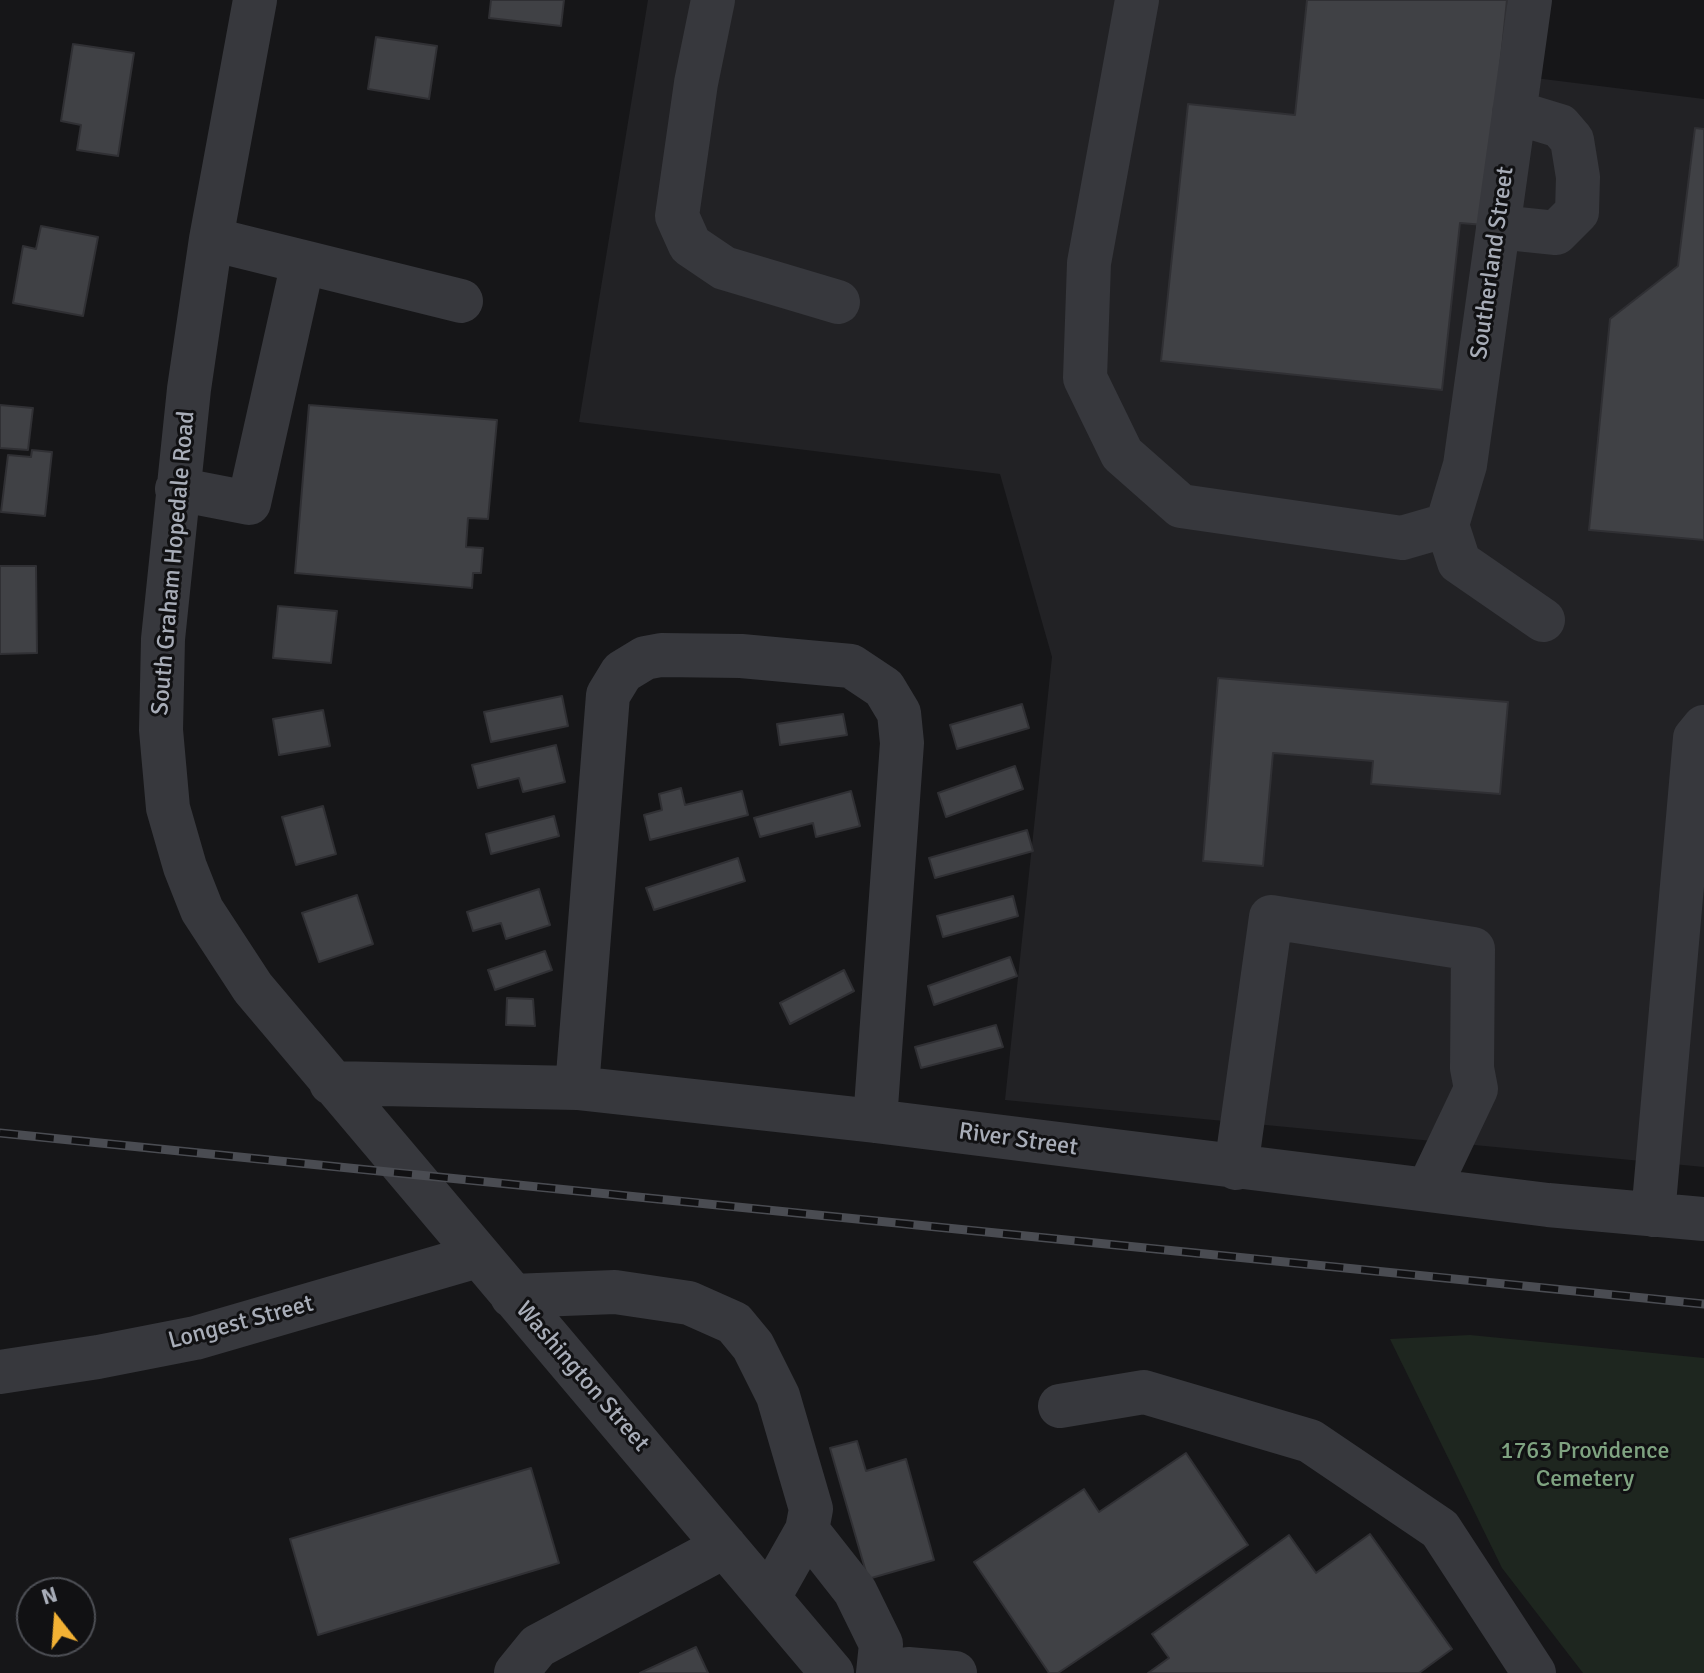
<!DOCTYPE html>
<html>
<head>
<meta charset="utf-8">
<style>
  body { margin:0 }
  #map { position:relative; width:1704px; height:1673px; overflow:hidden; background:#161618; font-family:Signika,sans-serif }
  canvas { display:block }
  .north { position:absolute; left:16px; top:1577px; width:80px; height:80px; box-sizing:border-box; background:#111113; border:2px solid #4d4f55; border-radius:50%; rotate:343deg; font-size:22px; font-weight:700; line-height:32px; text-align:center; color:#a8adb8 }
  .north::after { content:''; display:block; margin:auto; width:28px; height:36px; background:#f2b134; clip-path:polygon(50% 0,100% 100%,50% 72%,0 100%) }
</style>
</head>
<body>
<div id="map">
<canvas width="1704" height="1673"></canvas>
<div class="north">N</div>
</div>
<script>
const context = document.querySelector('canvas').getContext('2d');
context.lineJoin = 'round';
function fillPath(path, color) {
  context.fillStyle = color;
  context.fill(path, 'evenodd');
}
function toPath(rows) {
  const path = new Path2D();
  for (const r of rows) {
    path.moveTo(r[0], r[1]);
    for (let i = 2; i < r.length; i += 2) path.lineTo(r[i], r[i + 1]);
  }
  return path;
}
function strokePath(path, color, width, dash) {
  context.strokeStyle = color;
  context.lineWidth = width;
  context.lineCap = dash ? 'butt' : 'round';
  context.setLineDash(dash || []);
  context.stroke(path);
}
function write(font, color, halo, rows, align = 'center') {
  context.font = font + ' Signika,sans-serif';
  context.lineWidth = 6;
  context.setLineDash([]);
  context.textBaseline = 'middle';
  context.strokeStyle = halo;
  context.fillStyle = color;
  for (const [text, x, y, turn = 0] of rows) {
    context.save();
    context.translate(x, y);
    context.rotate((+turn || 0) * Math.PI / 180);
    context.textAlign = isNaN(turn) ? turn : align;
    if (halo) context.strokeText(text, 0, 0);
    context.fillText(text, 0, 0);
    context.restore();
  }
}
fillPath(toPath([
  [648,0,1535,0,1535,78,1704,99,1704,1167,1005,1100,1052,657,1000,474,579,422]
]), '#222225');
fillPath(toPath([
  [1470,1335,1704,1358,1704,1673,1583,1673,1502,1568,1390,1339]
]), '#1e261f');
const building = toPath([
  [491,0,564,0,561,26,489,18,491,0],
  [1307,0,1507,0,1484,225,1460,223,1442,390,1161,361,1188,104,1295,115,1307,0],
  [376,37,437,46,429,99,368,89,376,37],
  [73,44,134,53,118,156,77,150,81,125,61,121,73,44],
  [1695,128,1704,129,1704,540,1589,530,1610,319,1678,266,1695,128],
  [41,226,98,237,83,316,13,303,23,246,36,249,41,226],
  [0,405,33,408,28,450,0,448,0,405],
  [309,405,497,420,488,519,468,518,466,547,483,548,481,573,473,573,472,588,295,573,309,405],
  [32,450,52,452,45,516,1,512,8,455,31,457,32,450],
  [0,566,36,566,37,653,0,654,0,566],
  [278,606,337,611,331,663,273,658,278,606],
  [1218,678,1508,702,1500,794,1371,784,1373,761,1273,753,1263,866,1203,861,1218,678],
  [562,696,568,726,491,742,484,712,562,696],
  [1022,704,1029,728,957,749,950,725,1022,704],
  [323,710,330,746,279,755,273,719,323,710],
  [843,714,847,735,780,745,777,724,843,714],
  [556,745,565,782,523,792,519,778,478,788,472,765,556,745],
  [1015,766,1023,789,946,817,938,793,1015,766],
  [681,788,685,805,742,791,748,815,650,840,644,815,662,810,659,794,681,788],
  [851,791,860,826,816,837,813,823,760,837,754,818,851,791],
  [323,806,336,854,296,865,282,817,323,806],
  [554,816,559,836,491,854,486,834,554,816],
  [1027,830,1033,851,935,878,929,858,1027,830],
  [738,858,745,881,654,910,646,888,738,858],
  [539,889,550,925,506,939,501,923,473,931,467,912,539,889],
  [357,895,373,944,319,962,302,913,357,895],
  [1013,896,1018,916,943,937,937,916,1013,896],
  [545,951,552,970,495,990,488,970,545,951],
  [1010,957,1017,976,934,1005,928,986,1010,957],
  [844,970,854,991,790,1024,780,1003,844,970],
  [507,998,533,999,535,1026,506,1025,507,998],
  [996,1025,1003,1047,921,1068,915,1047,996,1025],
  [857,1441,866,1471,906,1459,934,1560,868,1579,830,1448,857,1441],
  [1186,1453,1248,1545,1058,1673,1049,1673,974,1562,1084,1489,1099,1512,1186,1453],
  [531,1468,559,1563,318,1635,290,1539,531,1468],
  [1370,1534,1452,1649,1419,1673,1148,1673,1169,1658,1152,1634,1289,1535,1316,1573,1370,1534],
  [696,1647,708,1673,640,1673,696,1647]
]);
fillPath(building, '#404145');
strokePath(building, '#303034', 2);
strokePath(toPath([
  [255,0,211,239,189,389,163,639,161,730,168,808,185,867,202,910,253,988,832,1673],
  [713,0,696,83,677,216,690,245,724,268,838,302],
  [1137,0,1089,263,1085,378,1122,454,1181,506,1402,538,1447,525],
  [1498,227,1556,233,1577,212,1578,177,1572,140,1560,126,1514,112],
  [211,239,461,301],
  [177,489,249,503,301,271,298,261],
  [1447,525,1465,465,1530,0],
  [1447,525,1459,562,1543,620],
  [331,1083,577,1088,875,1121,1548,1205,1704,1219],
  [577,1088,608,695,622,672,645,658,661,655,741,656,851,666,884,688,899,713,902,743,875,1121],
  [1236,1168,1271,917,1473,949,1472,1068,1476,1089,1428,1190],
  [1653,1215,1695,738,1704,727],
  [512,1296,615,1292,689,1303,734,1323,753,1346,778,1396,811,1509,807,1530,769,1597],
  [0,1372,98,1357,195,1338,477,1256],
  [1060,1406,1144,1392,1310,1441,1440,1529,1534,1673],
  [807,1530,855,1591,881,1644,878,1673],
  [516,1673,538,1646,725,1546],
  [894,1673,908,1669,955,1673]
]), '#37383d', 44);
const rail = toPath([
  [0,1133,1704,1304]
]);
strokePath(rail, '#4a4c52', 9);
strokePath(rail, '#111113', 6, [18]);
write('24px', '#a8adb8', '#111113', [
  ["Southerland Street",1493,263,-82],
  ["South Graham Hopedale Road",174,563,-85],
  ["River Street",1018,1140,8],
  ["Longest Street",241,1323,-15],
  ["Washington Street",582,1377,49]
]);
write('24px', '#7fa381', '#111113', [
  ["1763 Providence",1585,1452],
  ["Cemetery",1585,1480]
]);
</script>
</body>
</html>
